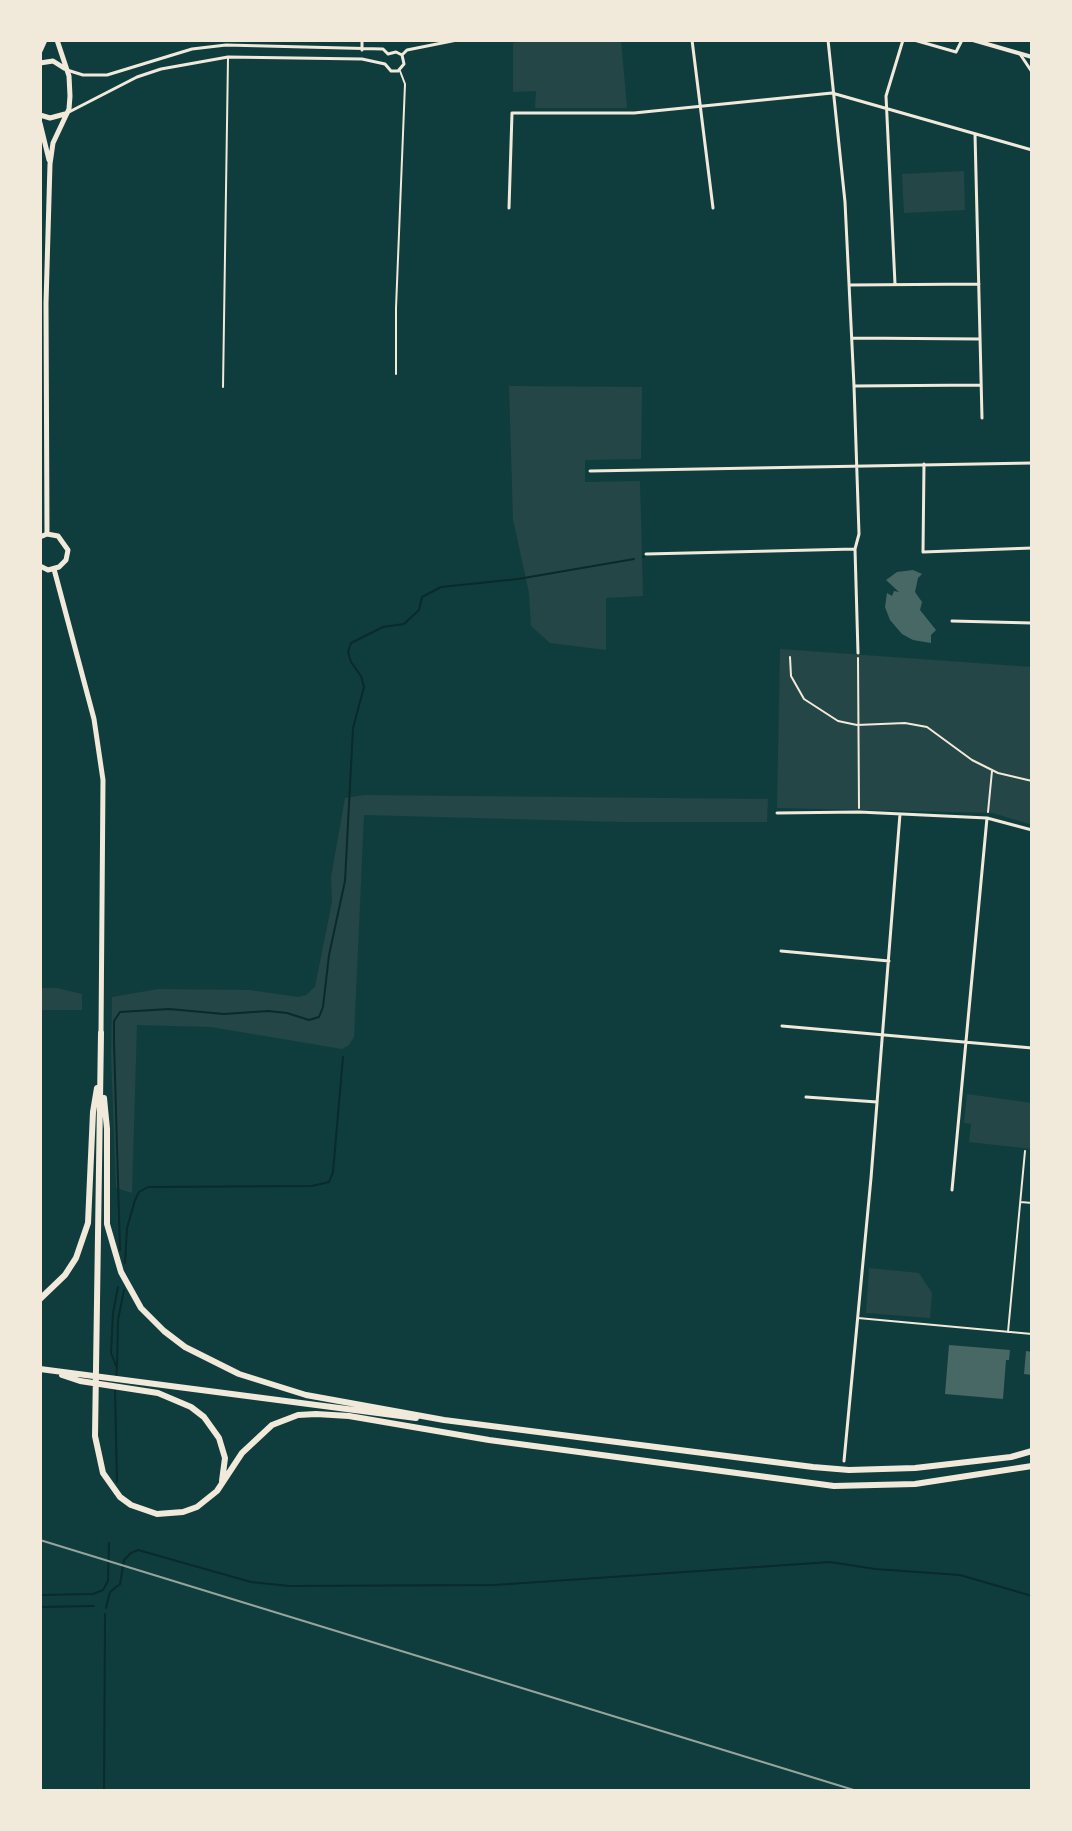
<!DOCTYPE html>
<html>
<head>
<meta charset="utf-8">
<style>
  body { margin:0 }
  #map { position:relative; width:1072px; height:1831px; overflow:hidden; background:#0f3d3e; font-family:"Work Sans",sans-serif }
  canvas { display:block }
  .frame { position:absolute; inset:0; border:42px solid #f1e9da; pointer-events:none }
</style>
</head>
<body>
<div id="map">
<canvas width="1072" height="1831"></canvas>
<div class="frame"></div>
</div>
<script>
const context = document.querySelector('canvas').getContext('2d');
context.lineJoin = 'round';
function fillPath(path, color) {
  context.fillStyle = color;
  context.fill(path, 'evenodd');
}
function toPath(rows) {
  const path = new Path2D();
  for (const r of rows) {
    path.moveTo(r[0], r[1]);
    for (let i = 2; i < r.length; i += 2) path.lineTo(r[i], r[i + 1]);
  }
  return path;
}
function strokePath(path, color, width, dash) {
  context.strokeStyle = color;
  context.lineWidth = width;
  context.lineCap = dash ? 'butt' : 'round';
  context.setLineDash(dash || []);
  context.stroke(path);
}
fillPath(toPath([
  [524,40,621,40,627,108,535,108,536,91,513,92,513,43],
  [964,171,965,210,904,213,902,174],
  [509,386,642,387,641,459,585,460,585,482,640,481,643,596,606,598,606,650,550,643,531,626,529,593,513,519],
  [780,649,1032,667,1032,825,993,813,777,808],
  [364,795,768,799,767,822,622,822,364,815,354,1037,349,1045,342,1049,211,1027,137,1025,132,1193,116,1188,111,1056,112,997,158,989,249,990,298,997,306,995,315,987,332,902,331,877,345,798],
  [40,988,57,988,82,994,82,1010,40,1010],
  [967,1094,1032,1103,1032,1149,969,1142,971,1124,964,1123],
  [869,1268,919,1273,932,1293,930,1318,866,1313]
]), '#244646');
strokePath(toPath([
  [643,557,644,557],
  [120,1250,114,1042,114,1021,120,1012,169,1009,224,1014,268,1011,287,1013,309,1020,319,1017,323,1007,329,955,345,881,353,728,364,687,361,676,351,662,348,652,351,643,383,627,404,624,419,610,422,597,441,587,518,579,634,559],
  [125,1263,127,1228,135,1200,139,1192,148,1187,312,1186,329,1182,333,1172,343,1057],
  [117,1368,118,1320,124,1290],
  [116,1376,117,1368,111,1353,113,1313,118,1287],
  [115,1390,117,1482],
  [40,1595,93,1594,103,1590,108,1581,109,1543],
  [40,1607,94,1606],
  [106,1608,110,1592,120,1584,124,1560,131,1553,138,1550,251,1582,289,1586,495,1585,830,1562,875,1569,960,1575,1032,1596],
  [104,1791,105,1614]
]), '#0a2a2b', 2);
fillPath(toPath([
  [913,570,922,574,918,578,915,592,922,602,920,610,936,630,931,635,931,643,913,640,902,634,890,620,885,607,887,593,892,596,894,591,899,592,886,580,897,572],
  [949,1345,1010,1350,1009,1360,1006,1360,1003,1399,945,1394],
  [1026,1351,1032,1352,1032,1375,1024,1374]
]), '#486865');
strokePath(toPath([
  [790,657,791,676,804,699,838,721,857,725,905,723,927,727,972,760,998,773,1032,781],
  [858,658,859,808],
  [988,812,992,771]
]), '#f1e9da', 2);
strokePath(toPath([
  [396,374,396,308,405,84,400,71],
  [223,387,228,58],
  [1021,1202,1032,1203],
  [858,1318,1032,1334],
  [1008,1332,1025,1151]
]), '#f1e9da', 2);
strokePath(toPath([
  [692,40,713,208],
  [828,40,845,202,854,386,859,534,855,549,858,653],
  [914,40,956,52,962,40],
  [362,50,362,40],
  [388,54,396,52,402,55],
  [1020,54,1032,72],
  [402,55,407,50,457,40],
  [385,64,391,71,398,71,404,64,402,55],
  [67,70,83,75,107,75,192,49,226,45,383,49,388,54],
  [69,112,137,77,161,69,228,57,362,59,385,64],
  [975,134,982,418],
  [509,208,512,113,634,113,832,93,1032,150],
  [895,284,886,96,903,40],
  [851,285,979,284],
  [852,338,980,339],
  [854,386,981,385],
  [924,464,923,552,1032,548],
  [590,471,1032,463],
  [646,554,855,549],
  [952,621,1032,623],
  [777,813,859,812,987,818,1032,830],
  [781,951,889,961],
  [782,1026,1032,1048],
  [806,1097,877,1102],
  [952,1190,987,818],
  [844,1461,871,1178,900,814]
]), '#f1e9da', 3);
strokePath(toPath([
  [973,40,1032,57]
]), '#f1e9da', 4);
strokePath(toPath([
  [40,51,45,40],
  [40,63,53,61,64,68],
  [40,115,50,118,65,114],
  [40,123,49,160],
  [47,534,46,303,50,164,53,143,69,109,70,96,69,76,57,40],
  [40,537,47,534,58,536,68,550,66,560,59,567,48,570,40,566],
  [54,569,94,719,103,780,101,1033]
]), '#f1e9da', 5);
strokePath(toPath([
  [101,1033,95,1436,103,1473,120,1497,131,1505,157,1514,183,1512,197,1507,217,1491,242,1453,272,1425,298,1415,316,1414,349,1416,489,1440,834,1486,915,1484,1032,1466],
  [104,1098,107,1129,107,1224,121,1272,141,1308,164,1331,185,1347,239,1374,306,1395,444,1420,813,1467,849,1470,915,1468,1011,1457,1032,1451],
  [40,1299,65,1275,76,1258,88,1223,93,1112,97,1088],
  [40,1369,416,1418],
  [62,1375,80,1381,158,1393,191,1407,204,1417,219,1438,225,1458,222,1481]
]), '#f1e9da', 6);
strokePath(toPath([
  [40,1540,857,1791]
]), '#97a49c', 2);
</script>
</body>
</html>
